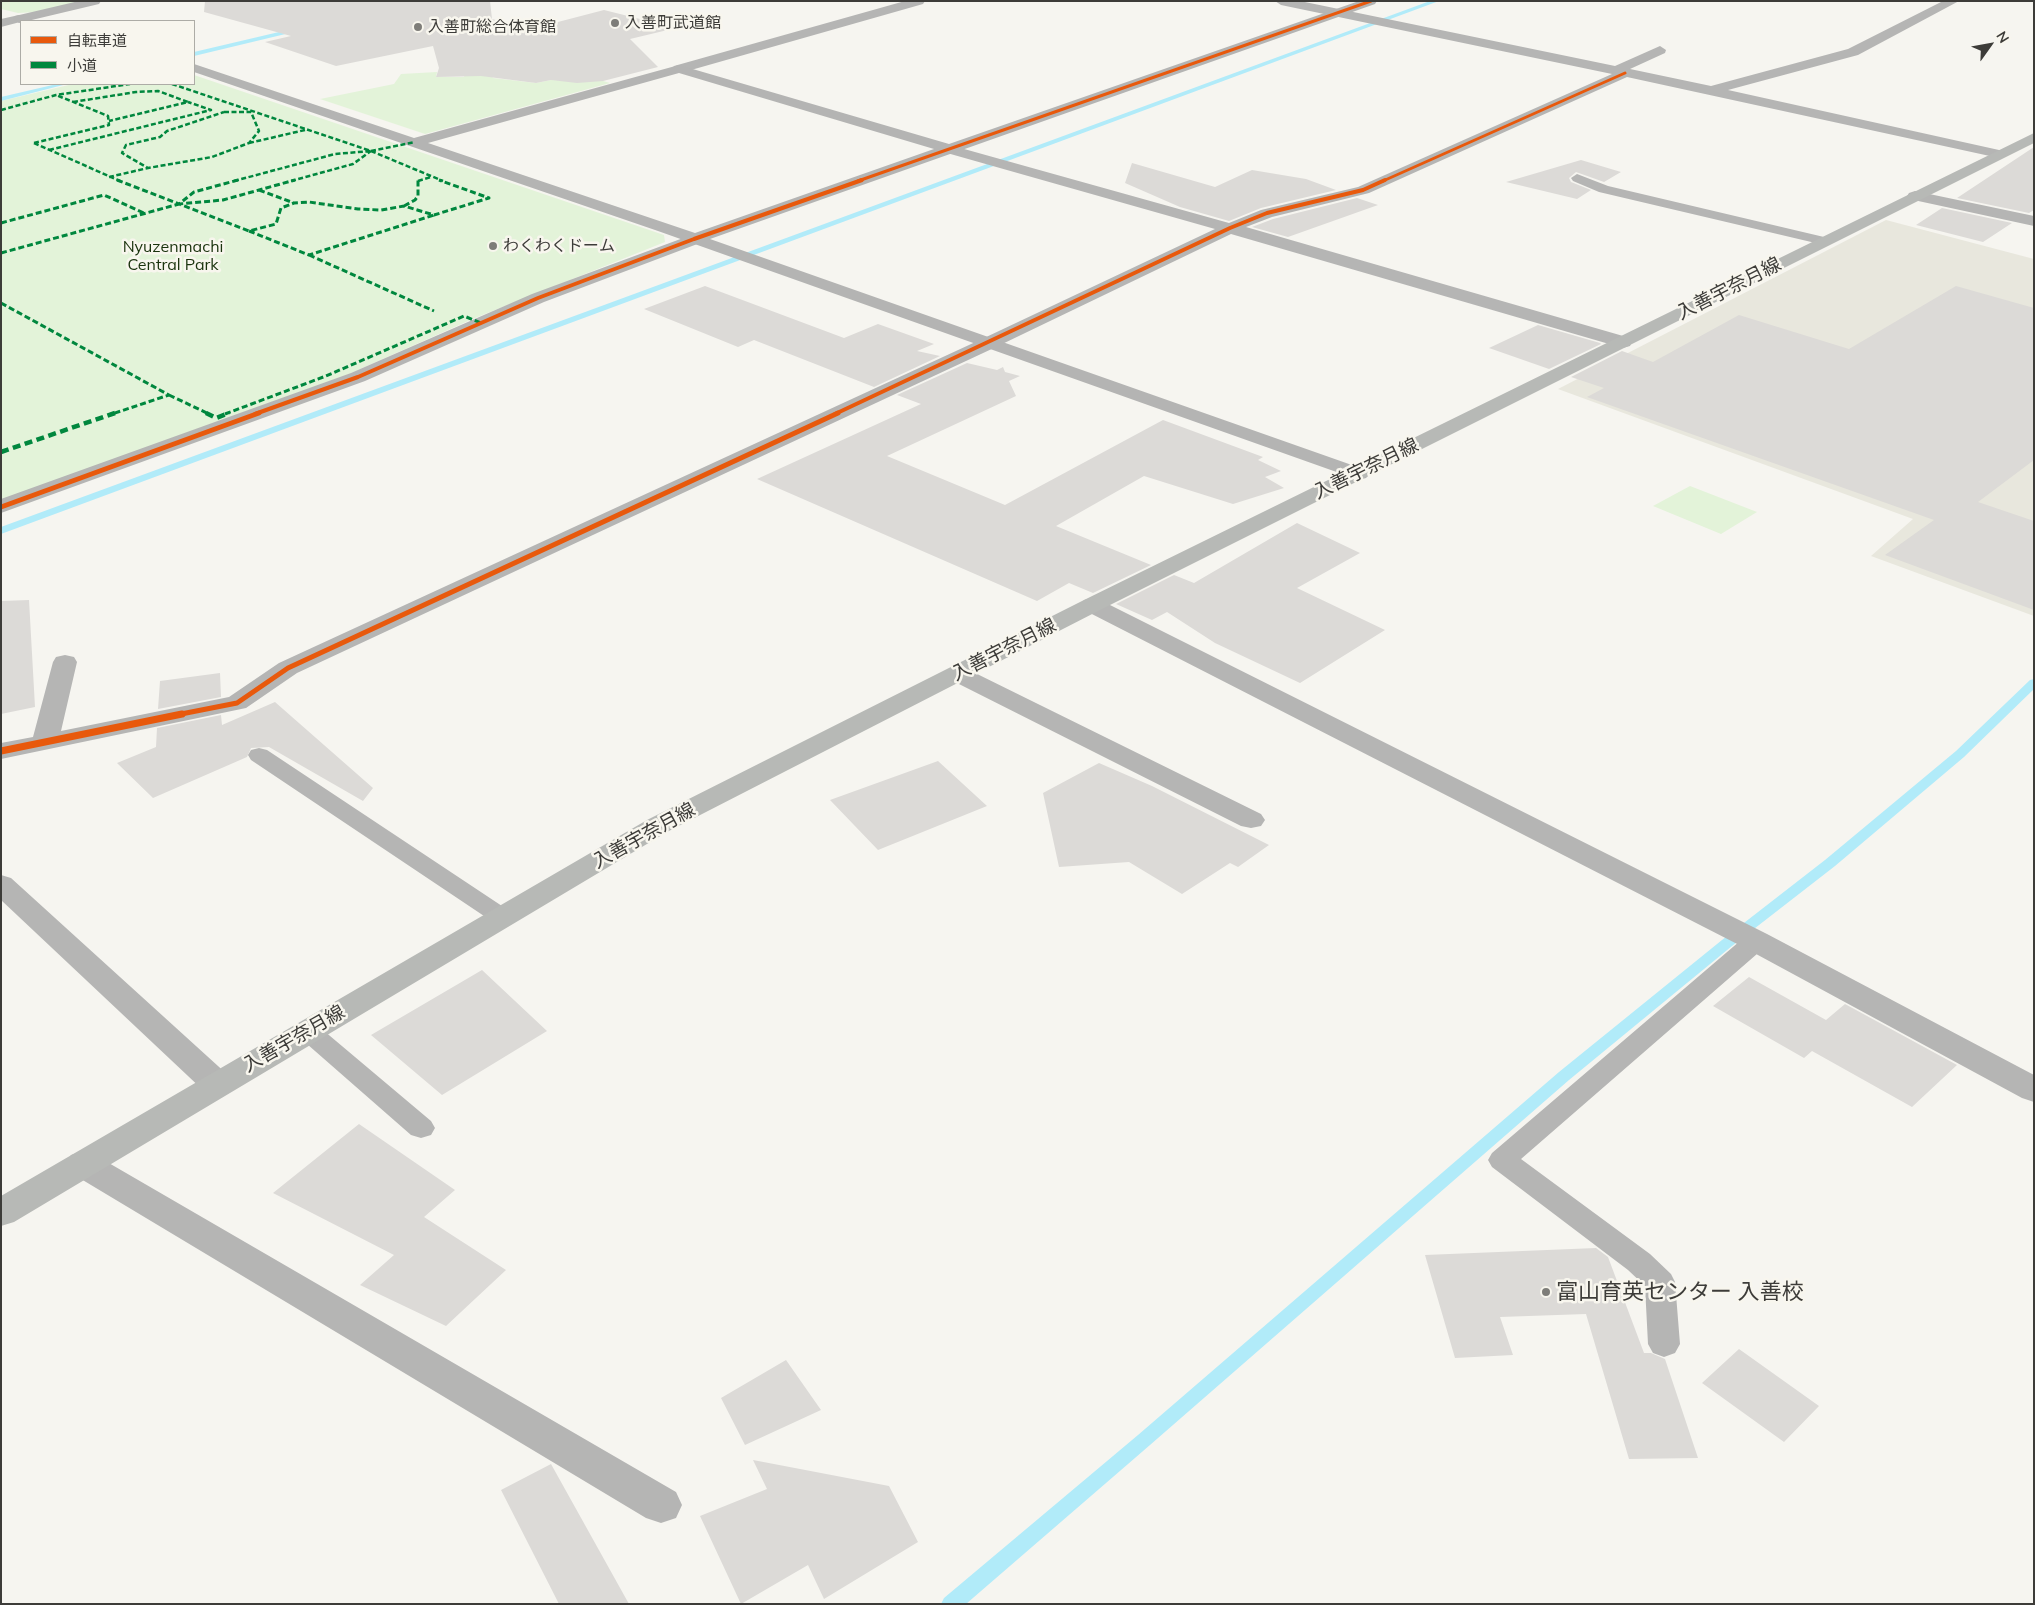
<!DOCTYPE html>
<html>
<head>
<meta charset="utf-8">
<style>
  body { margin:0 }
  #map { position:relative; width:2035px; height:1605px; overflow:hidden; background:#f6f5f0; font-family:Mulish,"Noto Sans JP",sans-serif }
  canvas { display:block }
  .frame { position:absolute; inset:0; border:2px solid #3d3c39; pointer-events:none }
  .legend { position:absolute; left:20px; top:20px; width:175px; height:65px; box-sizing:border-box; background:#f8f6ee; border:1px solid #adaca6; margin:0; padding:6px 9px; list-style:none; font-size:15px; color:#3d3c39 }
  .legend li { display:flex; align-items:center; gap:10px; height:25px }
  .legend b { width:25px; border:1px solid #adaca6 }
  .north { position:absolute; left:1965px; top:20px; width:50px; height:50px; -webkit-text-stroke:4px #f8f6ee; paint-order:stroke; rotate:58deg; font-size:14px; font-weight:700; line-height:20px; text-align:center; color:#3d3c39 }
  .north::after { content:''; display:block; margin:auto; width:18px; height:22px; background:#3d3c39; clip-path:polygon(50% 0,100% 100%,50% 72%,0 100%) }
</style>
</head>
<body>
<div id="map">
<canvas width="2035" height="1605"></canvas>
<div class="frame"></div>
<ul class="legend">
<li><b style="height:6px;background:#e8590c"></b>自転車道</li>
<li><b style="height:6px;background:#00873e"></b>小道</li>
</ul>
<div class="north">N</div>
</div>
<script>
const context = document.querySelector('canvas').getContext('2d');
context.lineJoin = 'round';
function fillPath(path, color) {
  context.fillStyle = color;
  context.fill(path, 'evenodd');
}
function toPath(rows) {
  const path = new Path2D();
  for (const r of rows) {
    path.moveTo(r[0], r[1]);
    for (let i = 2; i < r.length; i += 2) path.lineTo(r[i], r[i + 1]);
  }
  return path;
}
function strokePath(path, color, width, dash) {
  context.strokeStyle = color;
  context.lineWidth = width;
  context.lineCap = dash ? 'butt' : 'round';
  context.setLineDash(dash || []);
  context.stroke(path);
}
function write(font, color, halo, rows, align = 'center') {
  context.font = font + ' Mulish,"Noto Sans JP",sans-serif';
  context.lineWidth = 5;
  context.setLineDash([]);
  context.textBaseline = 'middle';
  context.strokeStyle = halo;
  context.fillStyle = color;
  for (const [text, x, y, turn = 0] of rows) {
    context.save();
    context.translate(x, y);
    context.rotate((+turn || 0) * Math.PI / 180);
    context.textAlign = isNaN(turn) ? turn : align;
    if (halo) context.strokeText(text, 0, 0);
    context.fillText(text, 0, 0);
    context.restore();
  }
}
fillPath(toPath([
  [1886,220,2034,259,2034,616,1871,556,1913,519,1558,389]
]), '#e8e7dd');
fillPath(toPath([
  [1,1,83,1,37,12,18,13,1,9],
  [437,72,436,77,464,77,465,73,490,73,493,78,536,83,551,80,603,81,610,83,425,134,320,99,394,84,401,74],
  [194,75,664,235,665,242,475,318,349,374,1,500,1,101,73,84,194,84],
  [1690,486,1757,512,1721,534,1653,506]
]), '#e3f3d9');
fillPath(toPath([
  [1430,1,1439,1,1,534,1,527,1430,1],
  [296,28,298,31,194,56,194,52,296,28],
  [57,84,67,84,1,101,1,97,57,84],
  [2034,679,2034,689,1964,757,1835,866,1732,946,1569,1080,1150,1445,966,1604,941,1604,944,1598,1138,1435,1559,1072,1722,940,1825,860,1956,751,2030,680,2034,679]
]), '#b1ebf9');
fillPath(toPath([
  [205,1,490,1,492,19,531,29,604,10,676,28,630,39,658,67,603,81,577,83,551,80,536,83,481,76,436,77,439,68,433,46,336,66,265,42,291,36,204,12],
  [2034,147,2034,210,2029,213,1957,198],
  [1581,160,1621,172,1604,182,1576,172,1569,178,1571,182,1591,190,1577,199,1506,182],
  [1132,163,1215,187,1252,170,1306,179,1336,190,1261,208,1229,221,1180,207,1125,183],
  [1357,198,1378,205,1288,237,1252,227,1273,219],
  [1942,208,2012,223,1983,242,1916,225],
  [705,286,844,338,878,324,934,344,917,351,940,356,874,387,754,340,738,347,644,309],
  [1956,286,2034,308,2034,460,1978,502,2034,521,2034,610,1885,555,1934,520,1587,397,1604,388,1571,377,1622,351,1653,362,1739,315,1849,349],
  [1538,325,1600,343,1601,344,1549,369,1489,348],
  [967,363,997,370,1003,367,1005,372,1020,376,1009,381,1016,396,887,456,1005,505,1163,420,1263,457,1258,460,1281,471,1265,477,1284,488,1233,504,1144,476,1056,526,1151,565,1093,593,1069,583,1037,601,757,479,921,404,897,395],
  [1297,523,1360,553,1297,588,1385,630,1300,683,1215,643,1167,612,1152,620,1116,604,1174,575,1194,583],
  [29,600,35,707,1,714,1,601],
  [220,673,221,697,158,709,160,681],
  [275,702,373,788,363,801,269,747,251,748,247,757,153,798,117,763,156,747,157,728,221,715,222,725],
  [938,761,987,806,878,850,830,800],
  [1099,763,1152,786,1269,845,1238,867,1230,863,1182,894,1129,862,1059,867,1043,793],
  [482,970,547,1031,442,1095,371,1035],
  [1749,977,1826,1020,1845,1004,1957,1065,1912,1107,1812,1051,1804,1058,1713,1006],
  [359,1124,455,1190,424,1217,506,1270,446,1326,360,1285,394,1255,273,1193],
  [1596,1248,1608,1257,1644,1353,1651,1353,1665,1359,1698,1458,1629,1459,1586,1314,1500,1317,1513,1355,1455,1358,1425,1255],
  [1739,1349,1819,1406,1784,1442,1702,1383],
  [786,1360,821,1410,745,1445,721,1398],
  [753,1460,889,1486,918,1542,824,1599,808,1565,741,1604,700,1516,767,1489],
  [551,1464,629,1604,559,1604,501,1490]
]), '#dcdad7');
fillPath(toPath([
  [1577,174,1608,186,1824,237,1831,241,1824,245,1599,192,1573,181,1571,178,1577,174],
  [259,748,267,750,511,912,514,917,511,922,502,925,493,922,251,760,248,755,251,750,259,748],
  [1756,933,1765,935,1768,941,1765,947,1521,1159,1650,1254,1671,1274,1675,1282,1680,1344,1675,1353,1664,1357,1653,1353,1648,1344,1645,1286,1628,1270,1492,1167,1488,1160,1492,1153,1747,935,1756,933],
  [308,1022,317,1025,431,1121,435,1128,431,1135,421,1138,411,1135,299,1037,295,1031,299,1025,308,1022]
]), '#b5b5b4');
fillPath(toPath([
  [905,1,925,1,923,4,684,72,674,72,672,69,674,66,905,1],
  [1275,1,1300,1,1615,66,1660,46,1666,50,1665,53,1630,69,1711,86,1848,49,1943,1,1959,1,1858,55,1728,90,1999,150,2004,151,2006,154,2004,157,1999,158,1627,77,1369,193,1272,217,1246,227,1630,338,1632,342,1630,346,1623,348,1616,346,1231,234,996,347,297,673,246,708,1,759,1,743,33,737,53,662,56,657,65,655,74,657,77,662,61,731,229,697,279,663,982,339,1215,229,947,153,945,150,947,147,957,147,1229,223,1261,210,1358,187,1612,74,1281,5,1275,1],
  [19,15,23,16,25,19,24,21,1,27,1,19,19,15],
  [1915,191,2034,216,2034,226,1909,199,1907,196,1909,193,1915,191],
  [694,234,700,235,702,239,700,243,544,302,365,381,1,513,1,499,351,373,532,294,694,234],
  [1092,598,1100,600,1767,934,2034,1075,2034,1102,2022,1098,1745,948,1084,610,1080,605,1084,600,1092,598],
  [958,666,967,669,1261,814,1265,820,1261,826,1251,828,1241,826,949,679,945,674,949,669,958,666],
  [1,875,11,878,229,1076,233,1084,229,1092,217,1096,205,1092,1,900,1,875],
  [83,1151,95,1155,676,1492,682,1505,676,1518,661,1523,646,1518,71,1173,66,1164,71,1155,83,1151]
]), '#b5b5b4');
fillPath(toPath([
  [79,1,101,1,99,4,19,23,13,19,15,16,79,1],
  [1359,1,1377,1,1375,4,959,151,957,153,950,154,710,239,1366,470,1370,474,1366,478,1359,480,658,231,194,72,194,64,414,138,679,65,949,144,1359,1],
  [679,73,934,149,695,233,428,143,679,73]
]), '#b4b4b3');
fillPath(toPath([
  [2034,133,2034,143,1100,610,667,832,14,1222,1,1226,1,1196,647,820,1084,600,2034,133]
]), '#b7b9b6');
strokePath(toPath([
  [172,84,371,151,415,142],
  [73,102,136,92,158,91,188,102,109,121],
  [1,110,56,95,130,84],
  [224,112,251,112,259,131,249,143,212,157,148,168,122,153,126,145,160,137,167,131,224,112],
  [34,143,120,181],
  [34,143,109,125,108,116,56,95],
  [249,143,305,130],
  [49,150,211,110,188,102],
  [371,151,443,181],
  [109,177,148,168],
  [234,181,335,154,371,151],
  [291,181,353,164,371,151],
  [418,181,431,177]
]), '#00873e', 2.5, [5, 2.5]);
strokePath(toPath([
  [117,180,249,231,276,224,281,208,294,203,309,202,358,209,381,210,404,206,434,215,489,198,439,180],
  [238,180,194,192,179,204,223,200,295,180],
  [259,190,294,203],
  [404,206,415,200,418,196,418,180],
  [1,223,104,195,144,213],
  [249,231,309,255,434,215],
  [1,253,179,204],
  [309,255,434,311],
  [1,303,169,395,112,414],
  [169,395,209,414],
  [225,414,326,376,464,316,481,323]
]), '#00873e', 3, [6, 3]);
strokePath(toPath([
  [206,413,216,418,229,413],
  [1,452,115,413]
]), '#00873e', 4.5, [8, 4.5]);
strokePath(toPath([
  [858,181,1371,1],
  [1383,181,1625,73]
]), '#e8590c', 3);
strokePath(toPath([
  [255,414,358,377,538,298,694,239,862,180],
  [835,414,1230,228,1267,213,1363,190,1385,180]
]), '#e8590c', 4);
strokePath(toPath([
  [1,507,259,413],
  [176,715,237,703,288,668,838,413]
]), '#e8590c', 5);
strokePath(toPath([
  [1,751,182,714]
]), '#e8590c', 7);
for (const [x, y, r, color] of [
  [615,23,5,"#7e7d79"],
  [418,27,5,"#7e7d79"],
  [493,246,5,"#7e7d79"],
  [1546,1292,5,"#7e7d79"]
]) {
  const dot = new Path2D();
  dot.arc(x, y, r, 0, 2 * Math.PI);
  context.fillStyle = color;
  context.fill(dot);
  strokePath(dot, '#f8f6ee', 2);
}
write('16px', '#3d3c39', '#f8f6ee', [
  ["入善町武道館",625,23],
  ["入善町総合体育館",428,27],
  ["わくわくドーム",503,246]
], 'left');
write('16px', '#1a330d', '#f8f6ee', [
  ["Nyuzenmachi",173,247],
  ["Central Park",173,265]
]);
write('19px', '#3d3c39', '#f8f6ee', [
  ["入善宇奈月線",1729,289,-27],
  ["入善宇奈月線",1366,469,-26],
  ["入善宇奈月線",1004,650,-27],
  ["入善宇奈月線",644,836,-29],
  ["入善宇奈月線",294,1039,-30]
]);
write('22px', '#3d3c39', '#f8f6ee', [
  ["富山育英センター 入善校",1556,1292]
], 'left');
</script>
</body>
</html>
